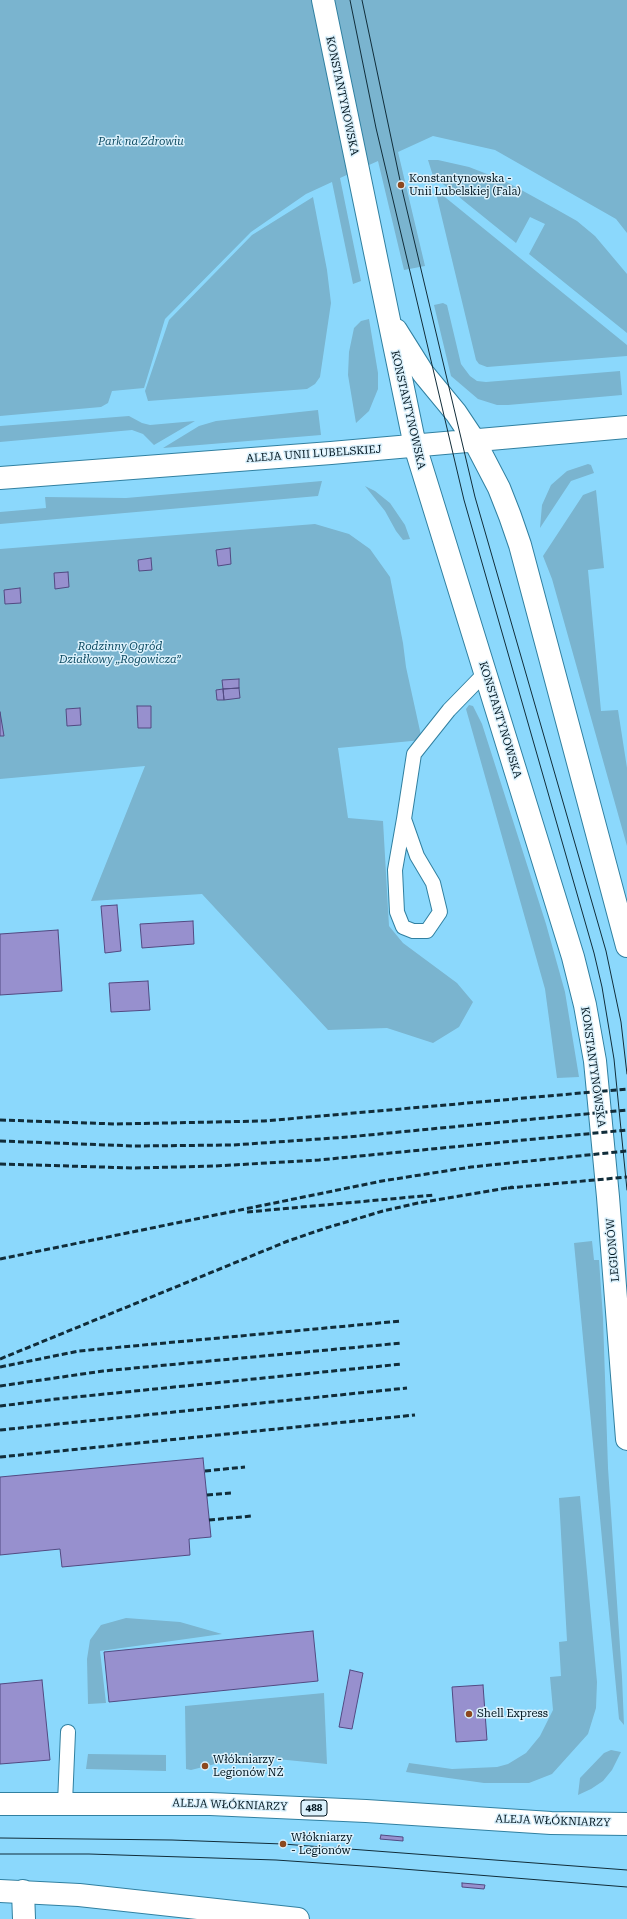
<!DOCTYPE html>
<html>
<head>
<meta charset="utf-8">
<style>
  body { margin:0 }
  canvas { display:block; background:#8bd8fc }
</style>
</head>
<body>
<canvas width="627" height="1919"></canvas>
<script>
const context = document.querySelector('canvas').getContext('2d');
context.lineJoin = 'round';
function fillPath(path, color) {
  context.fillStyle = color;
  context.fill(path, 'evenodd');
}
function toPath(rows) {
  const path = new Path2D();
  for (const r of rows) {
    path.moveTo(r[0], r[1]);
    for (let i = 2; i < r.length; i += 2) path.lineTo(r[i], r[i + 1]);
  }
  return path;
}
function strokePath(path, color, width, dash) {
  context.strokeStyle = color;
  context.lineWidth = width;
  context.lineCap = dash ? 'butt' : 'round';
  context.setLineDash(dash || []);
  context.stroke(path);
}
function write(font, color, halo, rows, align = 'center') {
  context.font = font + ' "Roboto Serif",serif';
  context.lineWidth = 3;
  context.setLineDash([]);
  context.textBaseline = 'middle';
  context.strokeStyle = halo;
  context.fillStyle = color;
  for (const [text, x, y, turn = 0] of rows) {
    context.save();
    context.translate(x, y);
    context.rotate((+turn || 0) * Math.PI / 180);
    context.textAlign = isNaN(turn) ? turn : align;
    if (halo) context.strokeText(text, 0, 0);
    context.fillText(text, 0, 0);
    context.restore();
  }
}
fillPath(toPath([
  [0,0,627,0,627,233,616,219,495,150,433,136,398,152,425,266,404,270,378,161,340,178,361,281,353,284,332,182,306,194,251,232,165,319,144,388,112,391,108,403,101,407,0,416],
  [428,160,438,160,469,167,505,181,554,208,577,221,595,236,627,274,627,333,529,254,545,224,530,217,516,243,433,176],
  [435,189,627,345,627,356,487,367,479,364,476,360],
  [313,197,327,270,331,303,320,377,315,384,307,389,148,401,145,391,169,320,252,235],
  [443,303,447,305,461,364,470,376,477,381,486,382,620,371,622,395,508,405,497,405,478,399,451,376,434,305],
  [369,319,378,373,378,389,369,411,356,423,348,375,349,352,354,328,361,321],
  [318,410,321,435,163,448,199,426,216,421],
  [129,416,142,423,150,425,195,421,154,445,143,434,132,430,0,442,0,426],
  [588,464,591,465,594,473,571,481,540,528,542,505,551,485,567,471],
  [322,481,318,496,0,524,0,512,46,508,45,497,126,498],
  [365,486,375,491,390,503,405,525,410,539,403,540,396,531,385,511],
  [596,490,604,568,588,570,601,711,618,710,627,768,627,846,552,579,543,556,583,495],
  [315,524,349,534,370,549,390,577,403,643,406,667,422,740,338,748,348,818,383,821,389,926,403,943,457,983,473,1002,459,1027,433,1043,387,1028,328,1030,202,894,91,901,145,766,0,779,0,549],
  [469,705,473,706,482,724,546,924,565,992,579,1077,557,1078,545,989,466,709],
  [592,1241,594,1260,599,1260,603,1318,608,1468,622,1677,624,1725,619,1719,574,1243],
  [580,1496,597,1682,596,1708,588,1734,552,1774,529,1783,484,1783,406,1772,409,1763,452,1769,497,1767,508,1764,526,1753,540,1736,553,1710,550,1677,561,1676,559,1642,567,1641,559,1498],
  [126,1618,180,1622,222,1634,100,1651,106,1703,88,1704,87,1659,90,1640,101,1625],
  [324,1693,327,1764,247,1756,191,1770,186,1769,185,1706],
  [611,1750,621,1752,612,1770,603,1781,591,1789,578,1795,580,1778,604,1753],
  [88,1754,166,1755,166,1771,86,1769]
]), '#7ab4cf');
const building = toPath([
  [230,548,231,564,218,566,216,550,230,548],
  [151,558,152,570,139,571,138,560,151,558],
  [68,572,69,587,55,589,54,573,68,572],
  [20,588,21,603,5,604,4,590,20,588],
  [239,679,239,688,223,689,222,680,239,679],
  [239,688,240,698,224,700,223,689,239,688],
  [223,689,224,700,217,700,216,690,223,689],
  [137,706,151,706,151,728,138,728,137,706],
  [80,708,81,725,67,726,66,709,80,708],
  [0,712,4,736,0,736,0,712],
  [117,905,121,951,105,953,101,906,117,905],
  [193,921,194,944,142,948,140,924,193,921],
  [58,930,62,991,0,995,0,934,58,930],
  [148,981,150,1010,111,1012,109,983,148,981],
  [203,1458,211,1537,189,1539,190,1555,62,1567,60,1549,0,1555,0,1477,203,1458],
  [313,1631,318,1681,109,1702,104,1652,313,1631],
  [350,1670,363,1673,352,1729,339,1727,350,1670],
  [42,1680,50,1760,0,1764,0,1684,42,1680],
  [483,1685,487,1740,456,1742,452,1687,483,1685],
  [381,1835,403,1837,403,1841,380,1839,381,1835],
  [462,1883,485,1885,484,1889,462,1887,462,1883]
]);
fillPath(building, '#9790ce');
strokePath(building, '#524a82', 1);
const lane = toPath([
  [404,819,395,870,397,912,403,927,413,931,427,931,440,912,433,883,417,856,404,819,414,754,449,710,485,673],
  [65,1803,68,1732]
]);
const secondary = toPath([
  [323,0,415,446,573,957,585,1005,595,1061,608,1197,627,1439],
  [396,330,423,373,456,413,474,440,499,488,510,516,520,545,627,946],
  [0,478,331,453,627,427],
  [23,1891,24,1919]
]);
const primary = toPath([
  [0,1804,210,1804,366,1811,551,1823,627,1824],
  [0,1891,79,1895,298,1919]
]);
strokePath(lane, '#3180a1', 16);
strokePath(secondary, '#3180a1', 24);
strokePath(primary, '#3180a1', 24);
strokePath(lane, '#fff', 14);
strokePath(secondary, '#fff', 22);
strokePath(primary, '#fff', 22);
strokePath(toPath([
  [350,0,376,128,464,500,594,953,602,987,614,1059,627,1190],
  [362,0,401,185,475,497,606,951,621,1022,627,1074],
  [0,1838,172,1840,283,1844,627,1870],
  [0,1854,89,1854,276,1860,378,1867,627,1887]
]), '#112d3a', 1);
strokePath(toPath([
  [0,1120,116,1124,264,1121,627,1089],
  [0,1141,134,1146,233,1145,348,1137,627,1110],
  [0,1164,135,1168,215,1166,319,1160,627,1130],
  [508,1188,627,1177],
  [247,1212,434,1195],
  [0,1259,382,1181,471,1167,627,1151],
  [0,1359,288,1241,326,1228,383,1211,418,1203,513,1187],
  [0,1367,79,1351,401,1321],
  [0,1386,103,1371,402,1343],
  [0,1406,56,1399,402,1364],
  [0,1430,407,1388],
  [0,1457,415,1415],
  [205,1471,245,1467],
  [207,1495,232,1493],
  [209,1520,252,1516]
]), '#112d3a', 3, [6, 3]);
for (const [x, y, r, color] of [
  [401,185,4,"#8d481e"],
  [469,1714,4,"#8d481e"],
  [205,1766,4,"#8d481e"],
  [283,1844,4,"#8d481e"]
]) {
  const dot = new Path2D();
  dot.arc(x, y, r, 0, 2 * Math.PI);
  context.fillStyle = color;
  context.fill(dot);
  strokePath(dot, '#dbf1fc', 1.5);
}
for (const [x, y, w] of [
  [314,1808,26]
]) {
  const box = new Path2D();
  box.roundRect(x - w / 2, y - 8, w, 16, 3);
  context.fillStyle = '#dbf1fc';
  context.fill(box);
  strokePath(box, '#00151f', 1);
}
write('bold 10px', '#00151f', null, [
  ["488",314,1808]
]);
write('11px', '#00151f', '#dbf1fc', [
  ["KONSTANTYNOWSKA",342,96,78],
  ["KONSTANTYNOWSKA",408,410,77],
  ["ALEJA UNII LUBELSKIEJ",314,454,-4],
  ["KONSTANTYNOWSKA",500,720,73],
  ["KONSTANTYNOWSKA",593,1067,82],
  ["LEGIONÓW",613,1250,-95],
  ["ALEJA WŁÓKNIARZY",230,1805,2],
  ["ALEJA WŁÓKNIARZY",553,1821,2]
]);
write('italic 11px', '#0f4c63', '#dbf1fc', [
  ["Park na Zdrowiu",141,142],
  ["Rodzinny Ogród",120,647],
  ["Działkowy „Rogowicza”",120,660]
]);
write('11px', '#00151f', '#dbf1fc', [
  ["Konstantynowska -",409,179],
  ["Unii Lubelskiej (Fala)",409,192],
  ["Shell Express",477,1714],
  ["Włókniarzy -",213,1760],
  ["Legionów NŻ",213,1773],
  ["Włókniarzy",291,1838],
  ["- Legionów",291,1851]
], 'left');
</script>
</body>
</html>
